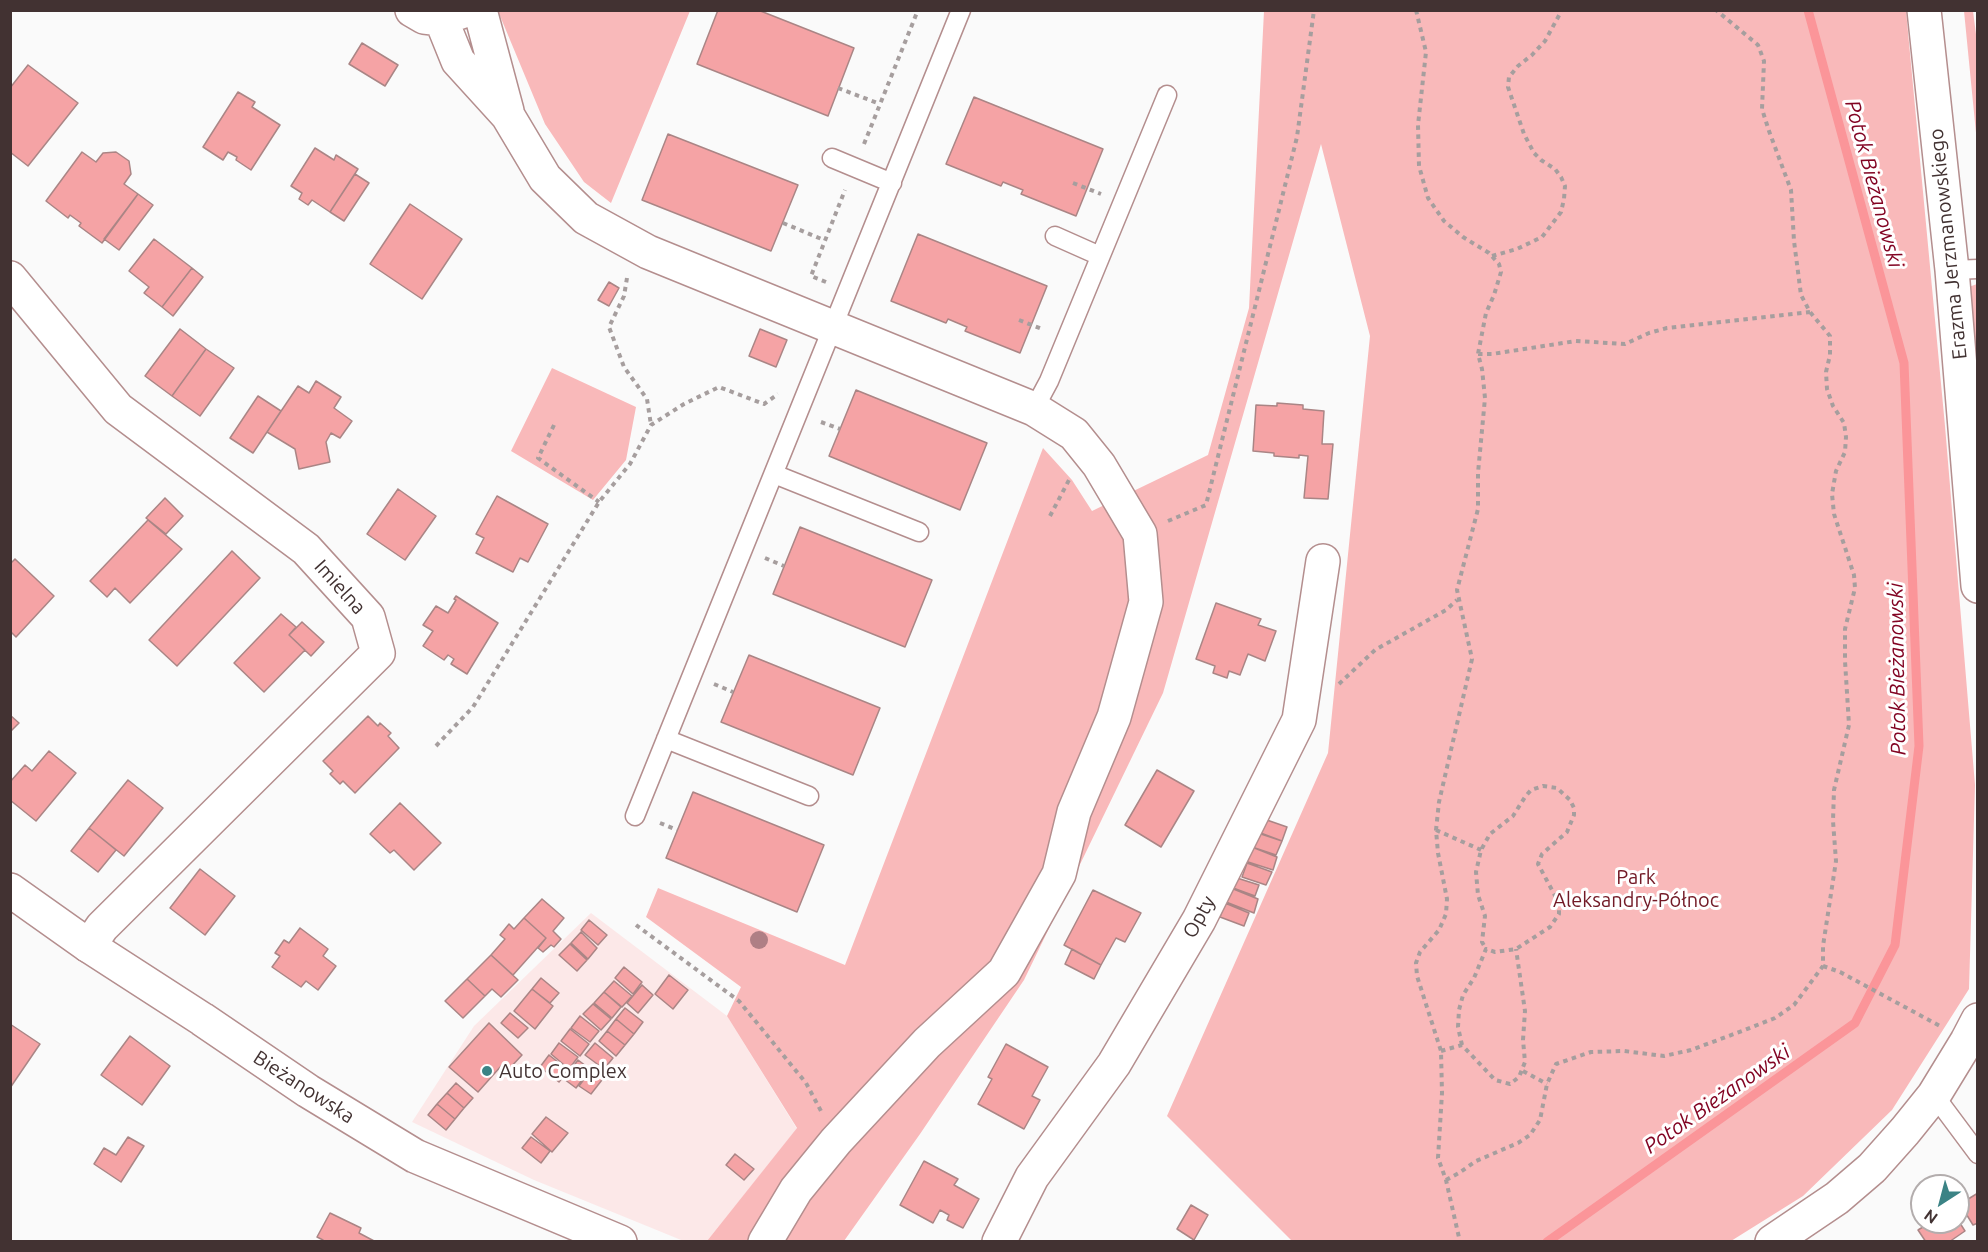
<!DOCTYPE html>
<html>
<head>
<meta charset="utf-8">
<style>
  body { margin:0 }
  #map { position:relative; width:1988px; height:1252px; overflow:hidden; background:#fafafa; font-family:Ubuntu,sans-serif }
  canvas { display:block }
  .frame { position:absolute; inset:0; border:12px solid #423232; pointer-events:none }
  .north { position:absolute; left:1910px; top:1174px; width:60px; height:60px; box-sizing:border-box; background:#fff; border:2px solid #b3adad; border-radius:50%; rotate:216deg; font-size:16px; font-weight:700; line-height:24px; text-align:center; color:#423232 }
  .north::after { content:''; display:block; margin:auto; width:21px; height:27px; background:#3b8385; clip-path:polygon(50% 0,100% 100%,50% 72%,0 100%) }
</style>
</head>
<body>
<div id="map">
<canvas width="1988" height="1252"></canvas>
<div class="frame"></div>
<div class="north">N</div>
</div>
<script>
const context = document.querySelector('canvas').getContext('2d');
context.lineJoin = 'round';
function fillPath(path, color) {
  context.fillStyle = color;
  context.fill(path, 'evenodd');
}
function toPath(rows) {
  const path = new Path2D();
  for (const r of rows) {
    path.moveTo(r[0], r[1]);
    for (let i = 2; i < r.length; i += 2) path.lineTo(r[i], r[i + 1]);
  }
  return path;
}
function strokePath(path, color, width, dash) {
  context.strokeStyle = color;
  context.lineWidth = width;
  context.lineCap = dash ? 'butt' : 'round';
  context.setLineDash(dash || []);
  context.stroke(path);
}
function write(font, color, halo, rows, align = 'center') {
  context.font = font + ' Ubuntu,sans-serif';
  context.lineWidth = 6;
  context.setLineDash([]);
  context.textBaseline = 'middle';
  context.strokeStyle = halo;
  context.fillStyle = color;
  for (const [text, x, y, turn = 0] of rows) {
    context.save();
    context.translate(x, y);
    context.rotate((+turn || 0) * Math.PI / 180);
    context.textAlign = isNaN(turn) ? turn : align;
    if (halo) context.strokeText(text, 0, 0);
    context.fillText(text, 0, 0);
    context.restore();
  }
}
fillPath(toPath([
  [591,913,727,1016,797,1129,707,1241,686,1242,534,1180,412,1122,474,1026]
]), '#fce8e8');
fillPath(toPath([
  [498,11,690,11,611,203,584,182,545,124],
  [1264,11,1906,11,1945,426,1975,785,1969,989,1892,1110,1803,1196,1731,1241,1292,1241,1167,1116,1328,753,1370,336,1321,144,1163,693,1024,980,920,1134,844,1241,707,1241,797,1128,727,1016,741,987,646,917,658,888,845,965,1043,448,1072,480,1092,511,1208,455,1249,308],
  [1964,11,1973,11,1977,42,1977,143],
  [1977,284,1977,425,1966,288],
  [552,368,636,407,626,460,593,500,511,451]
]), '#f9b9ba');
strokePath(toPath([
  [1547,1242,1855,1023,1895,945,1919,746,1904,363,1808,10]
]), '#fb9599', 9);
const building = toPath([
  [718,10,758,10,854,48,828,116,697,64,718,10],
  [362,43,398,65,385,86,349,64,362,43],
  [28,65,78,103,28,166,10,152,10,88,28,65],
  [238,92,255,102,252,107,280,125,251,170,236,160,237,157,228,152,223,160,203,147,238,92],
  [974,97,1103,149,1076,216,1021,194,1023,190,1003,182,1001,186,946,164,974,97],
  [668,134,798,185,771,251,642,200,668,134],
  [315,148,334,160,336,155,358,169,330,212,312,200,308,205,299,199,302,193,291,186,315,148],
  [82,152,96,162,103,153,116,152,129,161,131,174,124,184,138,194,102,243,79,226,81,223,70,215,68,218,46,201,82,152],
  [355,174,369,183,344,221,330,212,355,174],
  [138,194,153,205,119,250,104,239,138,194],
  [410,204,462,239,422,299,370,264,410,204],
  [918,234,1047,286,1020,353,965,331,967,327,948,319,946,323,891,301,918,234],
  [154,239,192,268,162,307,144,293,149,287,129,271,154,239],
  [192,268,203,277,173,316,162,307,192,268],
  [609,282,619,288,609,306,598,300,609,282],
  [180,329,206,349,172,396,145,376,180,329],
  [760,329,787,340,776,367,749,356,760,329],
  [206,349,234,368,200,416,172,396,206,349],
  [316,381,341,397,334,408,352,421,340,438,331,433,326,442,330,462,299,469,295,449,267,432,298,386,309,393,316,381],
  [856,390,987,443,960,510,829,456,856,390],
  [258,396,281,411,253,453,230,438,258,396],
  [1277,403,1303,405,1303,409,1324,411,1322,444,1333,444,1328,499,1304,498,1308,456,1299,455,1299,458,1274,456,1274,453,1253,451,1256,405,1277,406,1277,403],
  [398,489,436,516,405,560,367,534,398,489],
  [497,496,548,524,528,562,520,558,513,572,476,553,484,538,476,534,497,496],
  [165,498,183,516,166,534,146,518,165,498],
  [148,520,182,549,130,603,115,588,107,597,90,581,148,520],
  [800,527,932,580,905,647,773,594,800,527],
  [232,551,260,578,177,666,149,640,232,551],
  [15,559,54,596,16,637,10,631,10,564,15,559],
  [456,596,498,623,467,674,451,664,454,659,448,655,444,660,423,646,433,631,423,625,436,606,448,613,456,600,454,599,456,596],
  [1216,603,1261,619,1258,625,1276,631,1265,661,1248,654,1240,675,1229,671,1227,678,1213,673,1215,666,1196,659,1216,603],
  [281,614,296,627,289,635,305,650,264,692,234,663,281,614],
  [302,622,324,642,311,656,289,635,302,622],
  [749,655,880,708,853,775,721,722,749,655],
  [10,715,19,723,10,732,10,715],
  [368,716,378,726,380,723,391,733,388,736,399,748,355,793,343,781,340,784,330,774,333,771,323,761,368,716],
  [49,751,76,773,36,821,10,800,10,782,25,765,32,771,49,751],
  [1157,770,1194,791,1161,847,1125,825,1157,770],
  [128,780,163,808,124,856,89,828,128,780],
  [693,792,824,845,797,912,666,858,693,792],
  [400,803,441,843,414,870,394,850,390,853,370,834,400,803],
  [1264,819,1287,827,1282,841,1258,832,1264,819],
  [89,828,116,850,98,872,71,851,89,828],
  [1258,833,1282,841,1276,855,1252,847,1258,833],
  [1252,847,1277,857,1273,870,1245,861,1252,847],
  [1247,863,1272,872,1266,885,1242,877,1247,863],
  [200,869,235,896,205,935,170,908,200,869],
  [1237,878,1259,885,1255,896,1233,888,1237,878],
  [1231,888,1258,899,1254,913,1226,902,1231,888],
  [1093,890,1141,913,1125,942,1116,938,1101,965,1064,945,1093,890],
  [542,899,564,918,553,931,561,939,554,947,551,945,543,952,538,948,546,938,524,918,542,899],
  [1225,903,1249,913,1244,926,1220,917,1225,903],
  [524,918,546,938,513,975,491,955,505,939,500,935,509,924,514,929,524,918],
  [589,920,607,935,598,945,581,930,589,920],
  [300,928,328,949,323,956,336,966,318,990,306,981,301,987,272,967,280,956,275,953,284,940,289,943,300,928],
  [581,932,597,948,588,959,571,943,581,932],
  [570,944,587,960,577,971,559,955,570,944],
  [1072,949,1101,965,1094,979,1065,964,1072,949],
  [491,955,518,980,501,997,492,989,485,996,467,979,491,955],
  [624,967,642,982,633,994,615,978,624,967],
  [669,975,688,990,673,1009,655,994,669,975],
  [541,978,559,993,550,1003,532,989,541,978],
  [467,979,485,996,463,1018,445,1001,467,979],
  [614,981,632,996,622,1007,604,992,614,981],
  [642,985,653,995,638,1013,627,1003,642,985],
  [532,989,553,1006,535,1029,514,1011,532,989],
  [604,992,621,1007,612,1018,594,1003,604,992],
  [593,1004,611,1019,601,1030,583,1014,593,1004],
  [625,1008,643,1022,634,1034,616,1019,625,1008],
  [510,1013,528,1028,518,1038,501,1023,510,1013],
  [580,1016,599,1031,590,1042,571,1028,580,1016],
  [616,1019,634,1034,625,1045,607,1031,616,1019],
  [489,1023,522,1055,508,1070,502,1065,478,1092,449,1067,489,1023],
  [10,1024,40,1044,10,1088,10,1024],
  [570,1029,589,1044,580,1056,561,1041,570,1029],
  [607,1031,625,1045,616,1056,599,1041,607,1031],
  [130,1036,170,1066,142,1105,101,1075,130,1036],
  [559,1043,578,1057,569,1069,551,1054,559,1043],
  [595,1043,613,1058,604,1069,585,1055,595,1043],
  [1006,1044,1048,1067,1032,1096,1040,1100,1024,1129,978,1104,992,1079,988,1077,1006,1044],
  [549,1055,568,1070,559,1082,540,1067,549,1055],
  [578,1060,590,1069,576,1088,564,1079,578,1060],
  [593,1067,605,1076,591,1094,579,1086,593,1067],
  [456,1083,473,1098,464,1108,447,1093,456,1083],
  [447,1093,464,1108,455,1119,437,1104,447,1093],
  [437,1104,455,1119,446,1130,428,1115,437,1104],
  [546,1117,568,1133,552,1152,532,1134,546,1117],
  [128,1137,144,1146,121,1182,94,1164,104,1148,116,1155,128,1137],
  [531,1137,550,1151,541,1163,522,1148,531,1137],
  [735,1154,754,1169,744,1180,726,1165,735,1154],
  [924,1161,958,1179,954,1185,979,1199,963,1228,947,1220,949,1215,940,1210,933,1223,900,1205,924,1161],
  [1978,1193,1978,1223,1973,1225,1960,1204,1978,1193],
  [1191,1205,1208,1215,1194,1240,1177,1229,1191,1205],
  [330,1213,361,1228,359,1233,376,1242,322,1242,323,1240,317,1237,330,1213],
  [1958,1220,1965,1231,1949,1242,1926,1242,1918,1230,1931,1222,1958,1222,1958,1220]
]);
fillPath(building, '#f5a3a5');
strokePath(building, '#aa8585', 1.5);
const lane = toPath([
  [832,158,892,183],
  [1055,236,1100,256],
  [1952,270,1978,269],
  [1034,409,1049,381,1167,95],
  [774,474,919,532],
  [666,739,809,796],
  [635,816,961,10],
  [1934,1095,1978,1154]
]);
const street = toPath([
  [412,10,424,17,441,19,461,12],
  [480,10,507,111],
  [1924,10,1952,270,1978,586],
  [441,19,458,61,508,116,545,178,586,218,648,252,1034,409,1074,434,1099,465,1140,534,1146,602,1114,717,1074,812,1059,874,1004,972,927,1043,836,1141,796,1190,765,1242],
  [10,278,118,409,306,549,368,617,378,653,102,927,89,946],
  [999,1242,1032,1177,1114,1064,1199,920,1299,720,1323,561],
  [1772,1242,1837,1198,1872,1168,1905,1131,1934,1095,1967,1041,1978,1020]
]);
const secondary = toPath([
  [10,890,89,946,202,1019,308,1091,415,1156,620,1242]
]);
strokePath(lane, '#b48e8e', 21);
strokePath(street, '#b48e8e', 36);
strokePath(secondary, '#b48e8e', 36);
strokePath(toPath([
  [1416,10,1426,52,1418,125,1419,166,1428,198,1444,221,1463,237,1489,253,1499,264,1501,272,1494,295,1486,313,1478,354,1482,369,1485,398,1478,473,1478,509,1457,590,1472,659,1439,802,1436,830,1438,853,1447,899,1446,914,1439,930,1420,952,1416,963,1417,976,1441,1051,1442,1093,1438,1158,1446,1180,1460,1242],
  [838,88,880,104],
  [864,144,918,10],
  [1073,183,1101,194],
  [783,223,824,240],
  [1492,256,1517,249,1542,237,1561,212,1564,199,1565,186,1561,177,1555,169,1541,160,1534,153,1524,134,1508,87,1509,77,1518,66,1532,55,1545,41,1562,10],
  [627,278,624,296,609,327,624,367,647,399,651,425],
  [826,282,811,276,845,190],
  [1019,320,1042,329],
  [1478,354,1492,354,1576,341,1625,344,1649,333,1667,328,1810,312],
  [821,422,840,429],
  [554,425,538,458,599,502],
  [1050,516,1069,480],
  [1168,521,1206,505,1297,137,1314,10],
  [765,558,784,566],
  [714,684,733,692],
  [1339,684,1375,650,1446,610,1457,600],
  [436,746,473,707,599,502,630,464,651,425,684,404,719,387,764,404,778,394],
  [660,823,677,830],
  [1436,830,1481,850],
  [636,925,739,1001,806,1083,821,1111],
  [1823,966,1840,972,1940,1026],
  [1462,1045,1458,1027,1459,1010,1463,995,1474,978,1486,949,1495,952,1516,949,1550,927,1559,914,1559,903,1538,864,1542,854,1567,832,1574,815,1574,808,1570,800,1557,788,1543,786,1531,790,1525,797,1513,816,1490,834,1481,850,1476,872,1478,895,1485,916,1482,942,1486,949],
  [1441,1051,1462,1045,1495,1080,1510,1084,1519,1077,1525,1062,1523,1040,1525,1011,1516,949],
  [1523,1071,1547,1084],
  [1446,1180,1459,1173,1476,1161,1518,1143,1530,1135,1540,1120,1547,1084,1556,1064,1591,1052,1624,1051,1664,1056,1691,1050,1742,1031,1775,1018,1794,1005,1823,966,1823,946,1836,861,1833,821,1834,790,1849,725,1845,661,1845,629,1855,588,1854,575,1834,514,1832,494,1836,471,1845,452,1846,437,1844,423,1833,406,1827,389,1826,372,1830,355,1830,336,1810,312,1801,295,1794,241,1791,190,1769,131,1762,109,1764,61,1758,45,1716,10]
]), '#a69e9e', 4, [4.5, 4.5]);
strokePath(lane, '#fff', 18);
strokePath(street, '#fff', 33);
strokePath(secondary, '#fff', 33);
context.fillStyle = '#af7f85';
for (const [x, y] of [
  [759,940]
]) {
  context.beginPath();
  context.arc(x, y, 9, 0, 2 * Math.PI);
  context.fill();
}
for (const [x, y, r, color] of [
  [487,1071,6,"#3b8385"]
]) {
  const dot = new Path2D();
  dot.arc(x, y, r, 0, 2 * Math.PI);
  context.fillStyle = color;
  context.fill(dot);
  strokePath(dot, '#fff', 2);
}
write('20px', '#423232', '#fff', [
  ["Erazma Jerzmanowskiego",1948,244,-96],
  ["Imielna",340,587,48],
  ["Opty",1199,917,-61],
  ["Bieżanowska",304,1087,33]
]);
write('20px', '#721a26', '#fff', [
  ["Park",1636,877],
  ["Aleksandry-Północ",1636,900]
]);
write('20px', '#423232', '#fff', [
  ["Auto Complex",499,1071]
], 'left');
write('italic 21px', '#820423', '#fff', [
  ["Potok Bieżanowski",1874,184,75],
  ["Potok Bieżanowski",1897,669,-91],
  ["Potok Bieżanowski",1717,1099,-35]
]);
</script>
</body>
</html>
